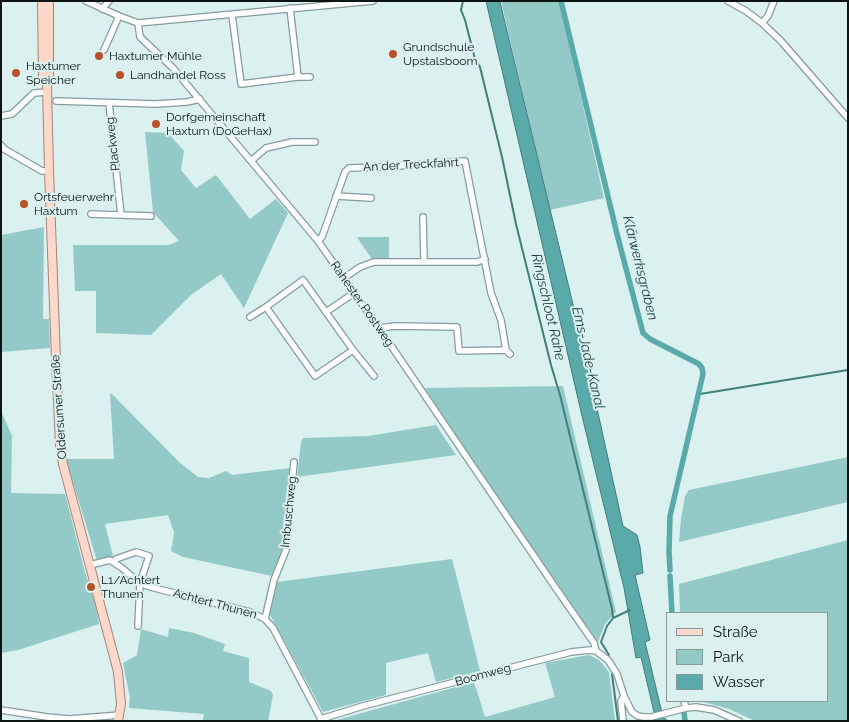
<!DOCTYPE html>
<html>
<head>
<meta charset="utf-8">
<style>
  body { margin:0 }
  #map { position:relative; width:849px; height:722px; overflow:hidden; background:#daf1f0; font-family:Raleway,sans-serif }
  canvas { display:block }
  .frame { position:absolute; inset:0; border:2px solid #0c1414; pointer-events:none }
  .legend { position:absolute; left:666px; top:612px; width:162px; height:90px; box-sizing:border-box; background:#daf1f0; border:1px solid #889998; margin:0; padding:6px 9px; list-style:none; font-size:15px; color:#0c1414 }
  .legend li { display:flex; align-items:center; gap:10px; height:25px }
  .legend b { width:25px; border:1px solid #889998 }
</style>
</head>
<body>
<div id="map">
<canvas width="849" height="722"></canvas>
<div class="frame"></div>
<ul class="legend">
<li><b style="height:6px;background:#fed9cb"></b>Straße</li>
<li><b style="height:14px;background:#93cac8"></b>Park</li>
<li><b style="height:14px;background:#5aaaa9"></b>Wasser</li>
</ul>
</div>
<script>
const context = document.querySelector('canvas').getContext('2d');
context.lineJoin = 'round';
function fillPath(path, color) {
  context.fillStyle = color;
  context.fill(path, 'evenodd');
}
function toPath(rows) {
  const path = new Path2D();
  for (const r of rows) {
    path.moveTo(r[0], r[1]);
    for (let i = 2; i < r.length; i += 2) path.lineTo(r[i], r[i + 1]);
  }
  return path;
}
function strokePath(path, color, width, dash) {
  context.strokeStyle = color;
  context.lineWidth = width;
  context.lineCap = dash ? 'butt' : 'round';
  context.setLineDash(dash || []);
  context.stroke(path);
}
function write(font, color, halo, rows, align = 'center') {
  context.font = font + ' Raleway,sans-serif';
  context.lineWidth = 4;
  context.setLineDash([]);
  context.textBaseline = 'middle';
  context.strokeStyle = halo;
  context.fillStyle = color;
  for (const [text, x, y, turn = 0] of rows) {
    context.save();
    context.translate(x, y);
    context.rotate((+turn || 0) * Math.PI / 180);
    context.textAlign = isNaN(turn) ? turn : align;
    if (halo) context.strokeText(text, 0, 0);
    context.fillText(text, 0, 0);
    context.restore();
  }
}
fillPath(toPath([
  [501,1,559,1,604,198,550,210],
  [145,132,168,133,184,151,181,170,196,188,216,175,250,219,276,199,288,213,244,308,221,274,191,295,151,335,96,333,96,291,75,291,73,245,169,245,179,241,153,212],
  [44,227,43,319,49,319,50,348,1,352,1,235],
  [357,237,389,237,389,260,373,261],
  [563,386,616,612,605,624,598,642,572,605,447,423,425,388],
  [111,393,179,462,198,477,209,478,226,471,232,475,290,468,285,512,285,546,282,556,274,569,272,576,183,557,171,551,174,532,168,515,105,524,113,556,97,561,66,459,114,459,110,394],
  [1,411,12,436,11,493,65,494,85,572,96,606,99,624,18,650,1,653],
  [436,425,456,455,297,477,301,442,303,438,368,436],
  [848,457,848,502,679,542,681,519,685,496,689,490],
  [848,540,848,721,755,721,729,709,700,701,828,701,828,613,680,613,679,584],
  [452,559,458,582,480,671,436,682,428,653,386,663,386,695,323,712,268,611,277,582],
  [169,628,194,633,225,644,223,651,249,658,249,682,271,691,273,695,268,721,203,721,204,714,129,708,130,698,123,663,137,655,141,629,168,637],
  [589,655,599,660,609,672,615,721,333,721,474,682,485,717,555,697,545,663]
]), '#93cac8');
const water = toPath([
  [486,1,500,2,585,354,623,526,637,535,640,547,643,573,635,575,650,640,645,642,663,717,668,721,654,721,655,718,654,712,641,657,636,658,624,588,582,416,486,1]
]);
fillPath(water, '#5aaaa9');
strokePath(water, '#437d7c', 1);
strokePath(toPath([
  [463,1,461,10,465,20,475,59,480,67,502,157,516,224,551,365,560,395,612,609,613,618],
  [700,394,848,370],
  [609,655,601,642,607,626,613,618,630,610],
  [612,674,618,721]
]), '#437d7c', 2);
strokePath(toPath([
  [561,1,618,238,643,333,650,339,699,364,702,368,703,374,670,516,669,551,670,570],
  [670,576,672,613],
  [684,712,685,721]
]), '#5aaaa9', 5.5);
const minor = toPath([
  [86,1,119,16,138,23,373,1],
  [728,1,746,11,762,23,781,41,848,118],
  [102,9,109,1],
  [232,15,241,84,298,77,290,8],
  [138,23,140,37,173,68,318,241,379,328,555,587,594,643,596,651],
  [762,23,768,16,774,1],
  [104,50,119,16],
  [298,77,310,77],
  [56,101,156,104,187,102,200,99],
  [109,103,121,215],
  [1,116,12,114,34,93,47,92],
  [1,145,4,149,42,171,49,171],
  [251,161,266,148,292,142,315,142],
  [336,196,371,198],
  [91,214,151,216],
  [423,217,424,261],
  [318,241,322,237,345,172,349,168,384,167,465,161,491,293,501,320,506,350,510,354],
  [344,278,360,267,374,262,477,262,485,259],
  [326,312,354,293],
  [250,317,266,307],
  [379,328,395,326,457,327,459,351,506,350],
  [353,350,315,376,266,307,303,280,353,350,374,376],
  [114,562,116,559,136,552,149,556,140,583,138,626],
  [90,565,110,560,122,568,137,581,147,586,162,590,250,612,265,619,273,628,321,719],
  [265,619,274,580,286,550,294,462],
  [684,701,686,708],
  [1,710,47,717,69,719,120,715],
  [320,721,321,719,363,706,571,652,590,650,596,651,608,660,617,674,624,696,632,712,638,716,644,717,651,717,686,708,696,707,714,710,739,721],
  [623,721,621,701,624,696]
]);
const major = toPath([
  [42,1,43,76,47,85],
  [49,1,49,76,47,85,49,171,56,359,60,445,63,464,118,672,121,704,118,721]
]);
strokePath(minor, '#869c9c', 8);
strokePath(major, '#a98375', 10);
strokePath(minor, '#fff', 5.5);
strokePath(major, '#fed9cb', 8);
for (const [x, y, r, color] of [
  [393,54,5,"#b85128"],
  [99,56,5,"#b85128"],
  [16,73,5,"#b85128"],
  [120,75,5,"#b85128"],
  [156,124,5,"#b85128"],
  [24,204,5,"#b85128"],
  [91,587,5,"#b85128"]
]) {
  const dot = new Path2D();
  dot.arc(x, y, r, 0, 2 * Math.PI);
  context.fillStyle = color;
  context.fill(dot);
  strokePath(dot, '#daf1f0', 2);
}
write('12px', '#0c1414', '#daf1f0', [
  ["Grundschule",403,47],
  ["Upstalsboom",403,61],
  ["Haxtumer Mühle",109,56],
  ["Haxtumer",26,66],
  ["Speicher",26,80],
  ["Landhandel Ross",130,75],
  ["Dorfgemeinschaft",166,117],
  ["Haxtum (DoGeHax)",166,131],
  ["Ortsfeuerwehr",34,197],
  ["Haxtum",34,211],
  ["L1/Achtert",101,580],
  ["Thunen",101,594]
], 'left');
write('12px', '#0c1414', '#daf1f0', [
  ["Plackweg",113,144,-96],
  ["An der Treckfahrt",411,165,-3],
  ["Rahester Postweg",362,304,55],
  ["Oldersumer Straße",59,407,-94],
  ["Imbuschweg",289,512,-84],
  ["Achtert Thunen",215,604,15],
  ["Boomweg",483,675,-15]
]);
write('italic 14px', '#173e3d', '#daf1f0', [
  ["Klärwerksgraben",640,268,76],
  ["Ringschloot Rahe",548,307,77],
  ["Ems-Jade-Kanal",588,358,77]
]);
</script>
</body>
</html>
